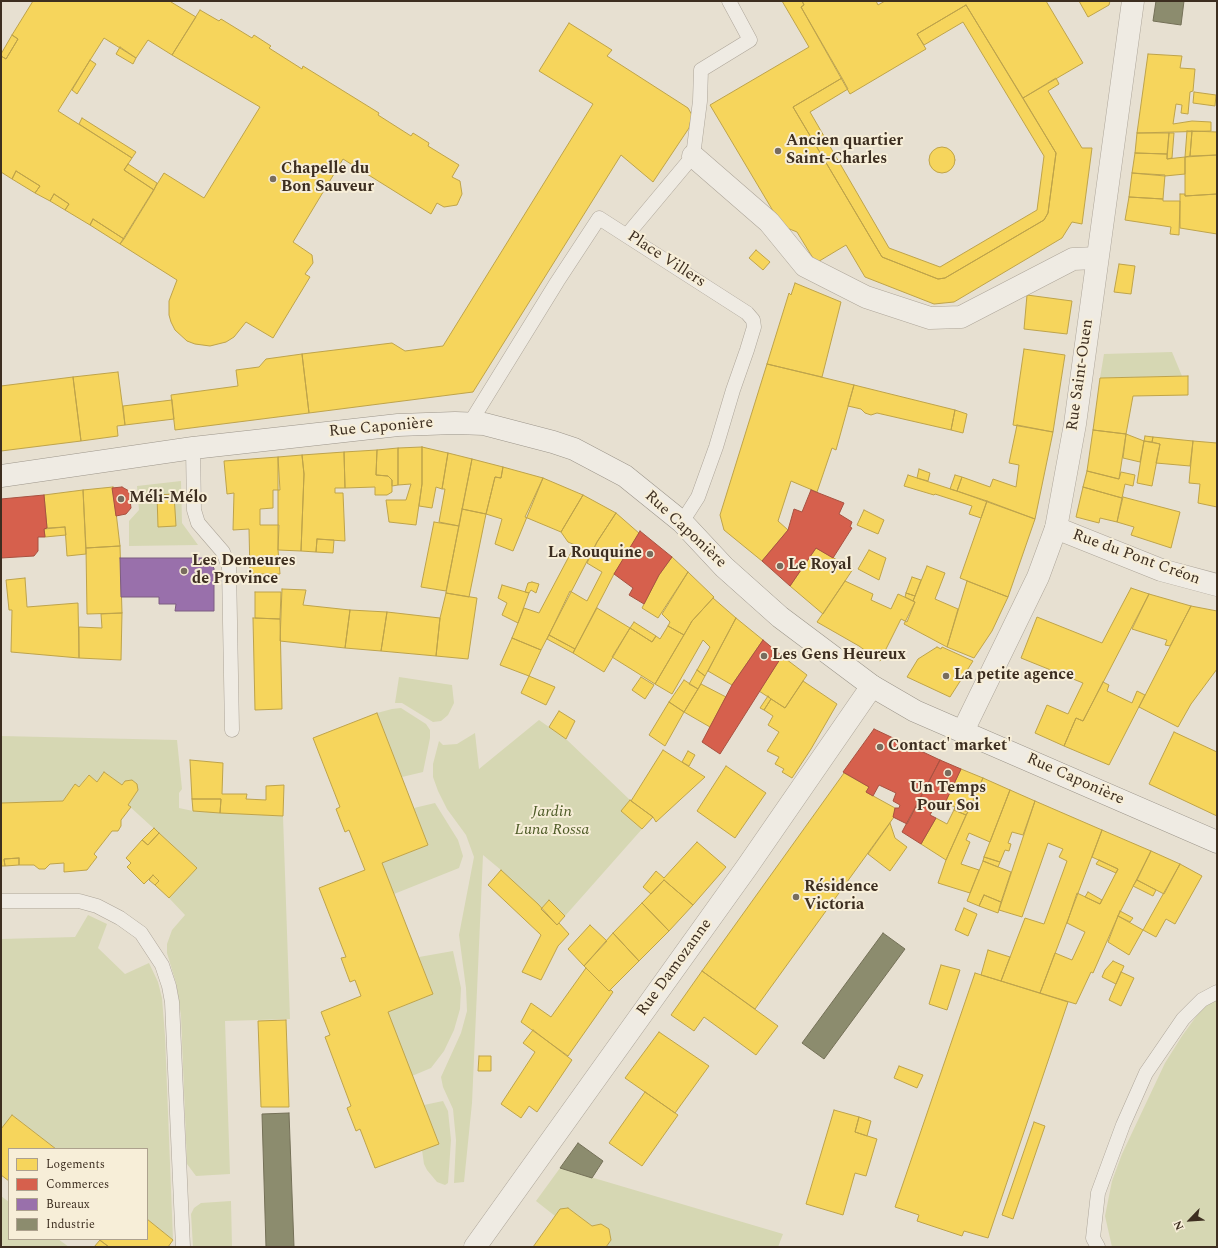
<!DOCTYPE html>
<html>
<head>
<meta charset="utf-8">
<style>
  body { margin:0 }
  #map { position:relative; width:1218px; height:1248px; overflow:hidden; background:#e7e0d1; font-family:Spectral,serif }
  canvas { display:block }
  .frame { position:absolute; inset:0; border:2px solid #3d2e20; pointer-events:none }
  .legend { position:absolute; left:8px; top:1148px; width:140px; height:92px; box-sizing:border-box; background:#f7eed8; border:1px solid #ada18e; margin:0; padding:5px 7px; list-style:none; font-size:12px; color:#3d2e20 }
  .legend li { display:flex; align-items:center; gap:8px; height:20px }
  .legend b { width:20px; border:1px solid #ada18e }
  .north { position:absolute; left:1170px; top:1200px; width:40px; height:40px; -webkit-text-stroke:3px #f7eed8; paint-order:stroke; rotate:245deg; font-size:11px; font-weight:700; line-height:16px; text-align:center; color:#3d2e20 }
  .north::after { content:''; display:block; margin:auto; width:14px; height:18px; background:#3d2e20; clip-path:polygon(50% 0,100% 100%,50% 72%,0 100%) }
</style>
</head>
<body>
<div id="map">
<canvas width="1218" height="1248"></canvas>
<div class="frame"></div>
<ul class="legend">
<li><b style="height:11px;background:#f6d55c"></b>Logements</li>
<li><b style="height:11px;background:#d6604d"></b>Commerces</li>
<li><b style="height:11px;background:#9970ab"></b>Bureaux</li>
<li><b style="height:11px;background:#8c8c6e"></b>Industrie</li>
</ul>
<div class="north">N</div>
</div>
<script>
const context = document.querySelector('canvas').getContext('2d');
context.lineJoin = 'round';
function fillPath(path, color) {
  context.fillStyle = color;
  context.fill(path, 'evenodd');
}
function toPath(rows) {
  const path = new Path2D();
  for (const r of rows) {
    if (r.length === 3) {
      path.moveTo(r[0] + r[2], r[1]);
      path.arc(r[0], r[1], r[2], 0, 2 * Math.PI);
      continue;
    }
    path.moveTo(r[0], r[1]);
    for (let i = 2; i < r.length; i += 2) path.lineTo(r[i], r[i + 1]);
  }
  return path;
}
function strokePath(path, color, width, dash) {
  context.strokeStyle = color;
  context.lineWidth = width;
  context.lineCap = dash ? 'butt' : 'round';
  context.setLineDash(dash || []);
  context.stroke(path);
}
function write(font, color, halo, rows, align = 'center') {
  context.font = font + ' Spectral,serif';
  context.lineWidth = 4;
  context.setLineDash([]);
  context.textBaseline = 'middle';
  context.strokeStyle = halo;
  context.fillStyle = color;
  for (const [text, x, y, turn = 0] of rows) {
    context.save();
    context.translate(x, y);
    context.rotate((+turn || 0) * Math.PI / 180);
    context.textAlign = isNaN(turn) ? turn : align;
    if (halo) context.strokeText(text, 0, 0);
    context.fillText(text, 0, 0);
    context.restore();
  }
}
fillPath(toPath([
  [1172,352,1182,376,1100,378,1104,354],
  [181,481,182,523,198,545,129,546,129,521,139,510,137,486],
  [399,677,452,685,454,703,448,715,441,721,433,722,402,703,395,703],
  [401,708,426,724,430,730,430,738,423,772,402,777,377,713,392,709],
  [539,720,566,739,630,800,622,811,642,829,565,916,549,900,541,909,501,870,483,855,472,1103,464,1182,454,1183,456,1140,453,1109,443,1087,441,1077,461,1033,467,1011,466,988,459,935,474,857,466,835,447,809,438,791,433,777,433,764,439,741,443,745,457,744,475,733,479,769],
  [1,736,177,740,182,789,179,793,179,808,193,811,283,816,290,1019,225,1021,230,1174,196,1176,187,1164,181,1016,176,983,167,953,167,944,172,930,185,915,169,898,197,868,128,805,138,790,137,784,132,780,125,781,122,785,104,772,97,782,88,775,79,787,75,785,63,801,1,803],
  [435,803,458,840,463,856,459,868,394,894,382,863,428,845,414,808],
  [88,915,107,924,98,948,125,974,149,963,158,982,162,998,165,1036,173,1240,147,1219,147,1149,56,1149,12,1115,1,1129,1,939,75,937],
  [453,951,461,988,460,1009,454,1030,444,1051,431,1068,412,1076,388,1012,433,994,419,957],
  [1217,999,1217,1247,1112,1247,1105,1216,1112,1181,1122,1154,1165,1063,1182,1036,1203,1007],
  [443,1101,448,1111,451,1140,448,1183,445,1185,437,1182,427,1170,424,1164,422,1150,439,1143,424,1105],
  [560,1168,783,1234,778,1247,606,1247,611,1240,609,1229,601,1224,592,1226,568,1208,560,1210,555,1216,536,1201],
  [1,1196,9,1202,9,1239,58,1239,69,1247,5,1247,1,1244],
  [231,1201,232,1247,193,1247,191,1214,194,1208,201,1203]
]), '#d6d7b3');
const homes = toPath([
  [33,1,172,1,171,2,196,17,172,55,148,40,136,58,104,38,58,111,132,158,124,170,154,190,124,239,93,219,90,225,65,210,69,204,54,194,50,201,35,193,40,186,16,171,12,179,1,172,1,56,6,59,18,39,12,35,33,1],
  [782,1,802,1,804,5,801,7,842,78,793,107,882,257,938,279,945,278,1044,220,1048,213,1056,153,1023,98,1056,78,1059,84,1048,91,1082,148,1092,148,1082,224,1072,222,1062,238,954,302,934,304,865,277,846,245,816,263,797,232,782,226,710,105,809,47,782,1],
  [802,1,876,1,878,5,885,1,1046,1,1083,63,1023,98,966,5,917,34,926,49,850,94,801,7,804,5,802,1],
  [1079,1,1110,1,1109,5,1088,17,1079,1],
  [966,5,1056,153,1048,213,1044,220,945,278,938,279,882,257,793,107,842,78,848,89,810,112,889,248,940,267,1037,210,1044,156,963,22,924,45,917,34,966,5],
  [200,10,219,21,221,19,252,38,254,35,271,46,269,48,302,69,303,66,379,113,378,115,411,136,413,133,429,143,428,146,459,165,452,177,460,181,462,194,457,205,444,207,437,203,431,214,343,159,293,242,312,255,313,263,305,274,310,277,273,338,246,322,234,337,226,342,210,346,195,344,187,341,175,330,171,322,169,315,169,301,177,280,120,244,164,173,204,198,260,107,172,55,200,10],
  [569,23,612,50,607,56,688,108,692,115,689,128,653,182,621,155,473,392,309,413,302,354,392,343,405,351,443,346,593,104,539,71,569,23],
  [12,35,18,39,6,59,1,56,1,54,12,35],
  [120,47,136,58,133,64,116,54,120,47],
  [1148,54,1182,56,1180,68,1195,69,1193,91,1190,92,1188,114,1181,113,1182,105,1176,104,1173,124,1192,121,1211,122,1211,131,1137,133,1148,54],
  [90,60,96,64,77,94,72,90,90,60],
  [1194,92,1216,95,1215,106,1193,103,1194,92],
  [82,118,136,152,132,158,79,124,82,118],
  [1187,131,1192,131,1190,156,1185,157,1187,131],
  [1192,131,1217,132,1217,155,1190,156,1192,131],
  [1137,133,1169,133,1167,154,1135,153,1137,133],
  [1169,133,1174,133,1172,158,1167,159,1169,133],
  [942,160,13],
  [1135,153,1167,154,1167,159,1185,157,1185,174,1165,176,1132,173,1135,153],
  [1217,155,1217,194,1185,196,1185,157,1217,155],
  [128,164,157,183,154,190,124,170,128,164],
  [16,171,40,186,35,193,12,179,16,171],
  [1132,173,1165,175,1163,199,1129,197,1132,173],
  [54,194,69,204,65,210,50,201,54,194],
  [1180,194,1185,194,1185,196,1217,194,1217,234,1180,228,1180,194],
  [1129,197,1163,199,1163,201,1180,201,1179,235,1170,234,1171,227,1125,220,1129,197],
  [93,219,124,239,120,244,90,225,93,219],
  [756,250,770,262,763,270,749,258,756,250],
  [1119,264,1135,266,1131,294,1114,292,1119,264],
  [795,283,841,302,822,377,767,364,789,293,791,295,795,283],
  [1027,295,1072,301,1067,334,1024,329,1027,295],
  [1024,349,1065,355,1053,432,1013,425,1024,349],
  [302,354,309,413,175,430,171,395,238,386,236,370,259,367,266,359,302,354],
  [767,364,854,385,836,450,832,448,817,492,791,481,778,521,788,530,762,561,724,530,720,515,767,364],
  [118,372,125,425,117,426,118,436,81,441,73,377,118,372],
  [1188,376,1188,395,1133,396,1126,434,1093,430,1100,378,1188,376],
  [73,377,81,441,1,451,1,386,73,377],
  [854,385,955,410,951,430,877,413,871,415,865,413,861,409,848,406,854,385],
  [172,400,174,419,125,425,123,406,172,400],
  [955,410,967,414,963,433,951,430,955,410],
  [1017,425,1053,432,1035,519,957,491,962,477,990,487,993,479,1016,487,1019,465,1009,463,1017,425],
  [1093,430,1126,434,1119,479,1087,471,1093,430],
  [1126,434,1144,441,1140,462,1123,458,1126,434],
  [1145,436,1153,437,1152,442,1144,441,1145,436],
  [1153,437,1193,441,1190,466,1156,463,1160,444,1152,442,1153,437],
  [1144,441,1160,444,1152,486,1137,483,1144,441],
  [1193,441,1217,443,1217,507,1198,503,1200,484,1189,483,1193,441],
  [422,447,422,484,416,525,389,522,386,500,406,500,411,484,398,485,398,448,422,447],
  [422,447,448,453,442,489,436,487,432,508,419,506,422,484,422,447],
  [398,448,398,485,392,486,392,480,388,476,376,475,377,450,398,448],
  [377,450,376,475,388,476,392,480,392,492,387,495,375,495,375,487,345,488,344,452,377,450],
  [344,452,345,488,335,488,335,493,343,493,345,541,317,539,316,552,301,551,304,474,302,455,344,452],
  [448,453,472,459,459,526,439,522,445,489,442,489,448,453],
  [302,455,304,474,301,551,278,550,278,457,302,455],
  [278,457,280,490,273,490,273,508,260,509,260,525,279,525,278,550,280,574,250,574,249,529,233,530,234,493,227,494,224,461,278,457],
  [472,459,503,467,501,478,495,477,486,514,462,509,472,459],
  [503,467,543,478,513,551,495,544,502,519,486,514,495,477,501,478,503,467],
  [919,469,930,473,928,481,917,478,919,469],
  [1087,471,1119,479,1121,472,1135,475,1133,486,1125,484,1122,498,1083,487,1087,471],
  [908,475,987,501,981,518,969,514,972,506,935,494,934,495,904,486,908,475],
  [955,475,962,477,957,491,950,489,955,475],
  [543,478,583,495,561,532,525,517,543,478],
  [113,487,120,546,86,548,83,490,113,487],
  [1083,487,1122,498,1117,522,1100,518,1099,523,1076,517,1083,487],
  [83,490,86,554,67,556,65,527,47,528,44,495,83,490],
  [174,494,176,526,158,527,157,495,174,494],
  [583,495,616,513,597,542,541,650,512,638,524,608,539,613,575,545,568,542,561,532,583,495],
  [1123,497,1180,512,1171,548,1131,535,1134,527,1117,522,1123,497],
  [987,501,1035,519,1008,597,960,578,987,501],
  [462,509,486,514,469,597,446,593,462,509],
  [864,510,884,520,878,534,857,525,864,510],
  [616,513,640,534,614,574,575,649,549,635,570,591,587,601,602,572,587,563,597,542,616,513],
  [434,522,459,526,446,591,421,587,434,522],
  [65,527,66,535,45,537,44,529,65,527],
  [317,539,334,540,333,553,316,552,317,539],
  [120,546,122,613,87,614,86,548,120,546],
  [816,548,853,569,823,614,790,586,816,548],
  [869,550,886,558,879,580,858,569,869,550],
  [672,557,688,572,658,618,642,608,659,575,672,557],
  [927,566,945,573,935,599,958,609,947,647,904,624,915,602,913,601,927,566],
  [688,572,714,597,692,621,684,635,668,626,670,622,662,614,688,572],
  [912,577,921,580,915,596,906,593,912,577],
  [25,578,27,607,78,603,79,658,11,652,12,610,9,610,6,580,25,578],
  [845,581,873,594,871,600,891,609,898,594,915,602,907,622,901,619,880,661,859,646,817,622,845,581],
  [967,581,1008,597,992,631,974,658,947,647,967,581],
  [532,582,539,584,536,593,531,590,529,593,525,592,528,583,532,582],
  [502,585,529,593,518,623,502,615,507,603,498,598,502,585],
  [1131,588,1149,594,1083,721,1076,718,1064,746,1035,733,1047,705,1068,714,1083,683,1021,658,1037,617,1102,643,1131,588],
  [282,589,306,590,303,605,350,610,345,648,280,641,282,589],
  [255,592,281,592,280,619,255,618,255,592],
  [446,593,477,598,468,659,436,656,440,618,446,593],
  [906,593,915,596,913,601,905,597,906,593],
  [1149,594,1191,606,1170,646,1165,645,1167,640,1132,629,1149,594],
  [713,598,736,618,705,676,697,670,710,647,703,640,672,694,655,684,692,621,713,598],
  [1191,606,1217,611,1217,669,1191,704,1178,727,1139,707,1191,606],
  [597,608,630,628,604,672,573,653,597,608],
  [350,610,387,612,381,651,345,648,350,610],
  [387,612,440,618,436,656,381,651,387,612],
  [122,613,121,660,79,658,79,627,102,628,101,614,122,613],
  [253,618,280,619,282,709,255,710,253,618],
  [736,618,763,640,732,685,708,671,736,618],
  [634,622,656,636,652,642,630,628,634,622],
  [668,626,684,635,655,684,612,657,630,628,652,642,656,636,660,639,668,626],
  [549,635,575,649,573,653,547,639,549,635],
  [512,638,541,650,529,676,500,665,512,638],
  [937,647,941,649,942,647,973,661,950,697,907,677,918,659,937,647],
  [782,656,807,675,785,708,759,691,782,656],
  [697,670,705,676,698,689,689,684,697,670],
  [529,676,555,687,546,705,521,693,529,676],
  [641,677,654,685,645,699,632,690,641,677],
  [684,680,698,689,684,712,669,702,684,680],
  [803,681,837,704,811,749,792,778,782,772,784,769,775,764,779,757,767,751,779,732,768,725,773,716,764,710,771,699,785,708,803,681],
  [1103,682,1109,685,1107,691,1132,703,1137,691,1145,695,1109,765,1064,746,1076,718,1083,721,1103,682],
  [701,684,726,697,710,727,684,712,701,684],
  [768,696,771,699,764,710,760,708,768,696],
  [669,702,684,712,665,746,649,735,669,702],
  [559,711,575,721,566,739,549,727,559,711],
  [377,713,428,845,382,863,433,994,388,1012,439,1144,375,1168,360,1129,356,1131,347,1108,351,1106,325,1037,330,1035,321,1012,361,996,355,980,350,982,341,958,346,957,319,888,365,870,349,830,345,832,336,809,340,807,313,738,377,713],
  [1174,732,1217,752,1217,816,1149,784,1174,732],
  [663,750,705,777,656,822,653,817,631,801,663,750],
  [688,751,695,755,689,766,682,762,688,751],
  [190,760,223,763,222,794,247,794,246,799,266,800,266,786,284,785,283,816,220,813,221,799,192,799,190,760],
  [726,766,766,793,735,838,697,811,726,766],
  [961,769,983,778,968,812,945,803,961,769],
  [104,772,122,785,125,781,132,780,137,784,138,790,128,805,131,807,121,820,121,826,118,831,112,831,94,854,97,857,87,870,64,872,64,863,50,864,45,869,39,869,34,865,19,865,19,858,4,859,5,866,1,866,1,803,63,801,75,784,79,787,89,775,97,782,104,772],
  [844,773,869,787,866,792,895,808,894,817,755,1009,702,971,844,773],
  [983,778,1010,790,990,842,969,833,966,840,970,842,961,864,979,870,970,893,938,883,946,860,983,778],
  [1010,790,1035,801,1023,835,1012,832,1008,843,1011,844,1009,851,1005,850,1000,862,984,857,1010,790],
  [192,799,221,799,220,813,193,811,192,799],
  [630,800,653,817,642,829,621,811,630,800],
  [1035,801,1102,830,1040,993,1001,981,1025,918,1044,924,1067,861,1059,857,1063,849,1048,843,1022,917,999,910,1035,801],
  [955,807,968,812,966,815,954,810,955,807],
  [954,810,966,815,946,860,921,844,936,818,947,824,954,810],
  [890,823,895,838,907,847,890,871,868,854,890,823],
  [154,828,159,833,148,845,142,840,154,828],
  [1102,830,1151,851,1118,916,1093,973,1091,972,1076,1004,1040,993,1055,953,1072,960,1085,932,1067,923,1077,893,1100,904,1118,869,1092,857,1102,830],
  [159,833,197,868,169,898,155,885,159,881,153,875,144,884,127,867,131,863,126,858,142,840,148,845,159,833],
  [697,842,726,867,693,905,664,880,651,894,643,887,656,871,664,878,697,842],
  [1151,851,1180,864,1164,894,1137,880,1151,851],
  [984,857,1000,862,998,867,983,861,984,857],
  [19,858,19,865,5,866,4,859,19,858],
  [1099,860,1118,869,1116,873,1096,864,1099,860],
  [983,861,1011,872,1001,902,984,895,979,906,967,901,983,861],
  [1180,864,1202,876,1175,924,1166,919,1156,937,1143,930,1180,864],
  [501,870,538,904,557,925,559,923,569,934,558,946,541,980,522,972,541,935,488,885,501,870],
  [153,875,159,881,155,885,149,880,153,875],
  [664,880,693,905,669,931,642,903,664,880],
  [1137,880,1156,890,1153,896,1133,886,1137,880],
  [1088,892,1102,900,1100,904,1085,897,1088,892],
  [984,895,1001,902,998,913,979,906,984,895],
  [549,900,565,916,557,925,541,909,549,900],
  [642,903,669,931,639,961,613,933,642,903],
  [964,908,977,914,968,936,955,930,964,908],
  [1120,911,1133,918,1130,922,1118,916,1120,911],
  [1118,916,1143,930,1129,955,1108,942,1118,916],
  [590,925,607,941,584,966,568,949,590,925],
  [613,933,639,961,609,991,584,966,613,933],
  [988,950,1010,957,1001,981,981,975,988,950],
  [1113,961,1124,966,1116,984,1102,977,1105,970,1113,961],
  [941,965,960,970,947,1010,929,1004,941,965],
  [586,968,609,991,611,990,613,992,568,1056,521,1022,531,1003,551,1017,586,968],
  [702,971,778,1026,756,1055,704,1017,694,1031,671,1015,702,971],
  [1121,972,1134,978,1121,1006,1109,1000,1121,972],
  [975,973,1068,1002,988,1238,964,1231,962,1236,917,1221,919,1215,895,1207,975,973],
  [286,1020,289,1107,261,1107,258,1021,286,1020],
  [533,1030,572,1060,537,1112,529,1106,521,1118,501,1104,535,1052,523,1043,533,1030],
  [659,1032,709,1066,675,1113,625,1078,659,1032],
  [479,1056,491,1056,491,1071,478,1071,479,1056],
  [899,1066,923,1075,917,1088,894,1078,899,1066],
  [645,1092,678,1115,642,1166,609,1143,645,1092],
  [834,1110,859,1117,855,1132,877,1139,866,1176,855,1173,843,1215,806,1204,834,1110],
  [12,1115,56,1149,9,1149,9,1181,1,1175,1,1129,12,1115],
  [859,1117,871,1121,867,1136,855,1132,859,1117],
  [1034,1122,1045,1126,1013,1219,1002,1215,1034,1122],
  [568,1208,592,1226,601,1224,609,1229,611,1240,606,1247,533,1247,560,1209,568,1208],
  [147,1219,173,1240,168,1247,109,1247,98,1239,147,1239,147,1219],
  [100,1240,109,1247,94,1247,100,1240]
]);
fillPath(homes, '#f6d55c');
strokePath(homes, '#bea34a', 1);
const shops = toPath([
  [122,487,129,491,131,508,126,514,116,516,112,488,122,487],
  [811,490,844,503,839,514,852,522,850,527,852,528,833,558,816,548,790,586,762,561,788,530,794,509,802,512,811,490],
  [44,495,47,528,44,529,45,537,38,537,38,551,34,556,1,558,1,499,44,495],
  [640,531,672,557,659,575,644,604,629,595,633,588,614,574,640,531],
  [763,640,782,656,720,754,702,742,732,685,763,640],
  [874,729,940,760,907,824,893,817,895,808,899,808,900,805,893,801,896,793,879,785,873,796,866,792,869,787,843,772,874,729],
  [940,760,961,769,945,803,938,800,930,815,936,818,921,844,902,832,940,760]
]);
fillPath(shops, '#d6604d');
strokePath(shops, '#a85140', 1);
const offices = toPath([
  [120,558,204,558,214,568,214,611,175,611,176,604,159,604,159,597,121,597,120,558]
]);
fillPath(offices, '#9970ab');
strokePath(offices, '#7d5c81', 1);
const industry = toPath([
  [1156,1,1184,1,1181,25,1153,21,1156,1],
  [883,933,905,949,824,1059,802,1043,883,933],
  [289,1113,294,1247,266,1247,262,1114,289,1113],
  [578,1143,603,1161,592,1178,560,1168,578,1143]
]);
fillPath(industry, '#8c8c6e');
strokePath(industry, '#747057', 1);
const service = toPath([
  [627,235,693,156,700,101,701,70,750,40,729,1],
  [470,423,557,282,599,218,747,313,753,320,754,327,747,350,733,390,716,447,698,497,682,522],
  [193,448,194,510,198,523,223,552,229,567,232,730],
  [1,901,79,901,97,906,120,918,141,933,162,965,169,986,172,1002,183,1247],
  [1098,1247,1093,1238,1098,1193,1123,1125,1146,1073,1183,1019,1202,1000,1217,992]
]);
const minor = toPath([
  [693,156,769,222,805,266,866,297,930,318,961,317,1073,259,1097,258],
  [1056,528,1161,570,1217,585]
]);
const tertiary = toPath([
  [963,731,1038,577,1056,528,1075,424,1133,1],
  [475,1247,747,867,872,686]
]);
const secondary = toPath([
  [1,476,193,448,398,425,455,423,484,424,553,442,574,449,625,476,682,522,724,567,780,617,872,686,915,711,1217,842]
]);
strokePath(service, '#ada599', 15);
strokePath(minor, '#ada599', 23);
strokePath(tertiary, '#ada599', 23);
strokePath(secondary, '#9c958a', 23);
strokePath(service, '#efebe3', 14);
strokePath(minor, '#efebe3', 22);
strokePath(tertiary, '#efebe3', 22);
strokePath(secondary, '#efebe3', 22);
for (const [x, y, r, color] of [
  [778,151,4,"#786c5e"],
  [273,179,4,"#786c5e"],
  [121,499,4,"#786c5e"],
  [650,554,4,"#786c5e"],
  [780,566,4,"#786c5e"],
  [184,571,4,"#786c5e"],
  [764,656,4,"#786c5e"],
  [946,676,4,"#786c5e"],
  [880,747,4,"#786c5e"],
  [948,773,4,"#786c5e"],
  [796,897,4,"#786c5e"]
]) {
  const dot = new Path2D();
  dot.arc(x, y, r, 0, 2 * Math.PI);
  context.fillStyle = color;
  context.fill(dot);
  strokePath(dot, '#f7eed8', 1.5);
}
write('bold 16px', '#3d2e20', '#f7eed8', [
  ["Ancien quartier",786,142],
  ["Saint-Charles",786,160],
  ["Chapelle du",281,170],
  ["Bon Sauveur",281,188],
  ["Méli-Mélo",129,499],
  ["La Rouquine",642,554,"right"],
  ["Les Demeures",192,562],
  ["de Province",192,580],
  ["Le Royal",788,566],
  ["Les Gens Heureux",772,656],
  ["La petite agence",954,676],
  ["Contact' market'",888,747],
  ["Un Temps",948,789,"center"],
  ["Pour Soi",948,807,"center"],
  ["Résidence",804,888],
  ["Victoria",804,906]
], 'left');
write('16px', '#3d2e20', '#f7eed8', [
  ["Place Villers",666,260,33],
  ["Rue Saint-Ouen",1081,375,-82],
  ["Rue Caponière",381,428,-5],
  ["Rue Caponière",685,530,43],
  ["Rue du Pont Créon",1136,558,20],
  ["Rue Caponière",1075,780,24],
  ["Rue Damozanne",675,968,-54]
]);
write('italic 16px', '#4d5a26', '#f7eed8', [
  ["Jardin",552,813],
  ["Luna Rossa",552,831]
]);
</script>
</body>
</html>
